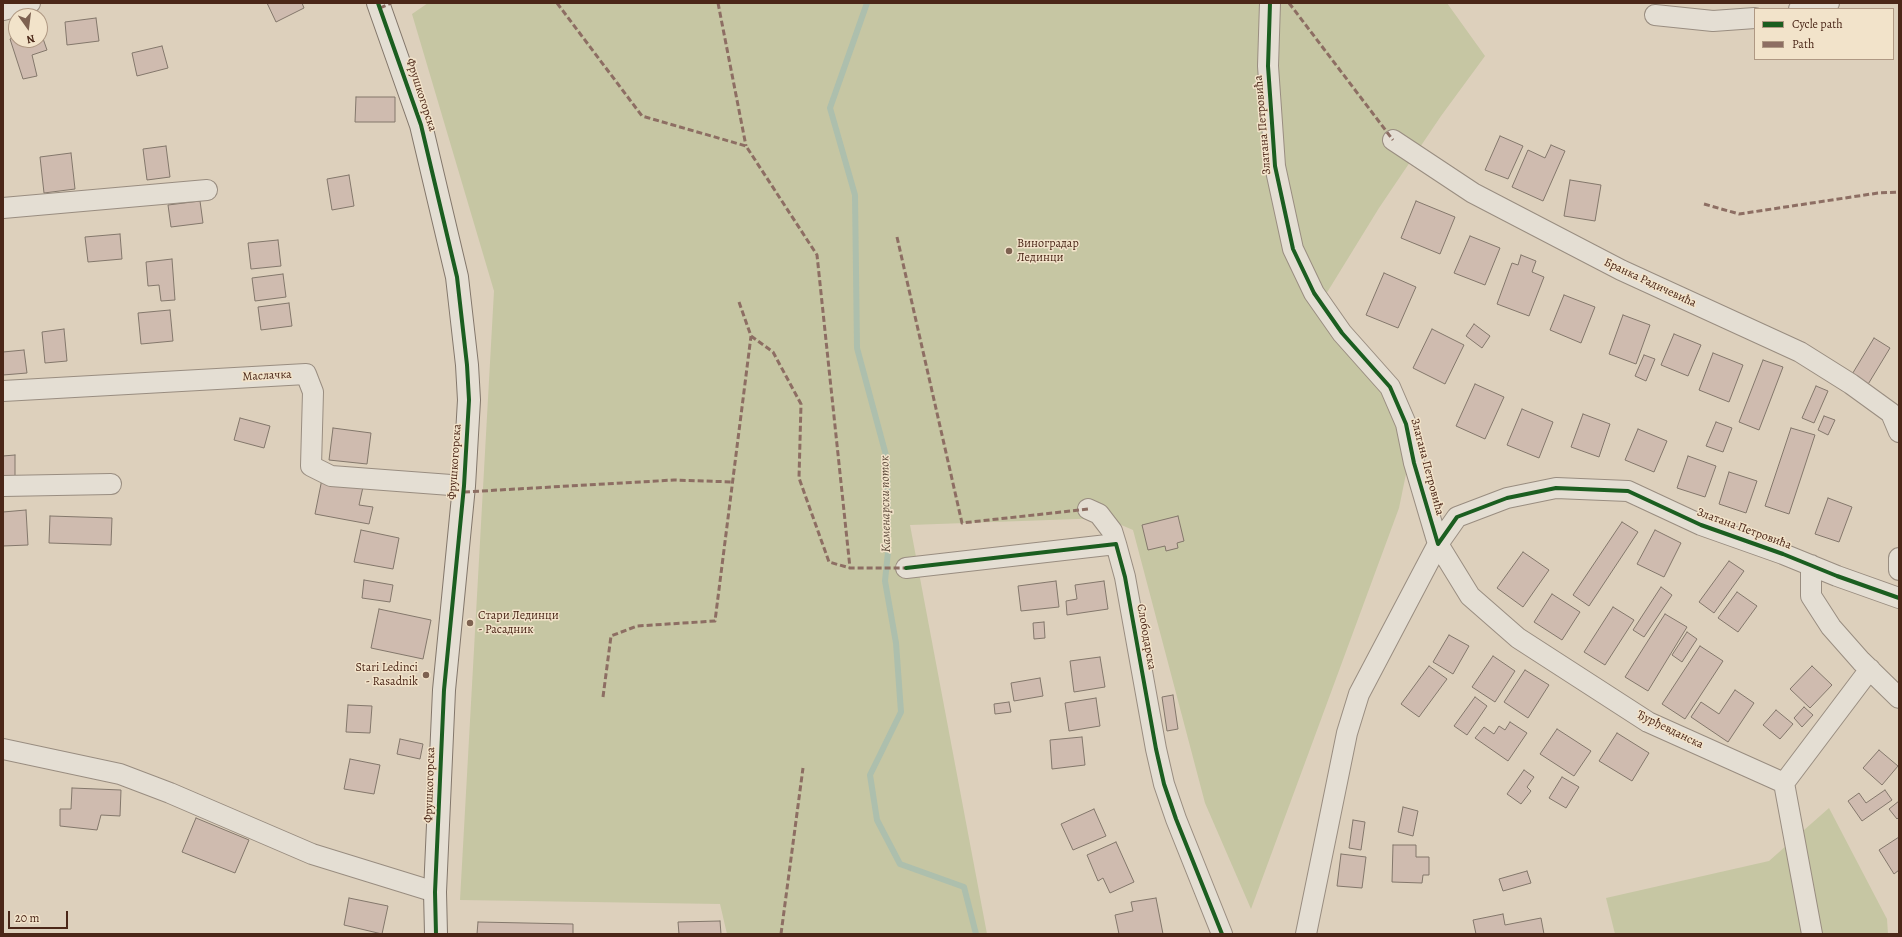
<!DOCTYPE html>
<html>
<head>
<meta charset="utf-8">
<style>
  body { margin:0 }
  #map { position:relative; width:1902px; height:937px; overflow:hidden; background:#ddd0bc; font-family:Alegreya,serif }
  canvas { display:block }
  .frame { position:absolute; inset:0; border:4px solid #4b2718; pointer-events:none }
  .legend { position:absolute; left:1754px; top:8px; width:140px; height:52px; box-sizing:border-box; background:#f2e3ca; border:1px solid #af9883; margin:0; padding:5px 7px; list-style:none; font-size:12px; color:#4b2718 }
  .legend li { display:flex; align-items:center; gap:8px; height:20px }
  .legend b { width:20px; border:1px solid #af9883 }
  .north { position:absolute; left:8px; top:8px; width:40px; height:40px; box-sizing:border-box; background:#f2e3ca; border:1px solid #af9883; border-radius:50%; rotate:166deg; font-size:11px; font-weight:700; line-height:16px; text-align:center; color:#4b2718 }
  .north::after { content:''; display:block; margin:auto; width:14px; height:18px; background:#7e6251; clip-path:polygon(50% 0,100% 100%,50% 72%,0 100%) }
  .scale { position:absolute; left:8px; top:911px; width:60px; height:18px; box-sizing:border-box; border:2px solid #4b2718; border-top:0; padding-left:5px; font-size:12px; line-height:14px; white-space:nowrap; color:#4b2718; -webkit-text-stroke:3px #f2e3ca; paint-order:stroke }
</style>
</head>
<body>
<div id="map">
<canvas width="1902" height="937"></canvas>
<div class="frame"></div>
<ul class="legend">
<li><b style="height:5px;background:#1b5e20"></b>Cycle path</li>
<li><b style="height:5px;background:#8d6e63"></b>Path</li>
</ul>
<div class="north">N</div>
<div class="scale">20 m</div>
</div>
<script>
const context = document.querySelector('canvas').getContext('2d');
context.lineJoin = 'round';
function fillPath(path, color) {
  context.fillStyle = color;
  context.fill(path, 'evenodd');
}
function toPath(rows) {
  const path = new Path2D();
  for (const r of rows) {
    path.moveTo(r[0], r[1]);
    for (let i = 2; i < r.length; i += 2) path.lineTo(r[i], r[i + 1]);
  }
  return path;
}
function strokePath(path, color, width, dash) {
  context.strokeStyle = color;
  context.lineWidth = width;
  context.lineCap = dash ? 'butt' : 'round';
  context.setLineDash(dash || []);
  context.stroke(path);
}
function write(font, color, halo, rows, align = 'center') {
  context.font = font + ' Alegreya,serif';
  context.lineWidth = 3;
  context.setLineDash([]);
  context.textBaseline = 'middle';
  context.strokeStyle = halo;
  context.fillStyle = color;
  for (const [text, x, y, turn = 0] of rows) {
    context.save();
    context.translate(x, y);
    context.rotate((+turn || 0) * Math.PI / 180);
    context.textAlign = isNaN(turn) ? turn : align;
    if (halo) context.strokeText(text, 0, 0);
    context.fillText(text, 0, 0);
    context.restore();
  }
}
fillPath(toPath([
  [428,3,1447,3,1485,56,1441,116,1379,208,1323,299,1414,435,1399,508,1251,909,1205,803,1133,530,1105,518,910,525,987,934,727,934,720,904,460,900,494,291,412,14],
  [1829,808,1887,919,1888,934,1615,934,1606,898,1769,861]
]), '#c6c6a3');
strokePath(toPath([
  [867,3,830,108,855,195,857,348,887,459,888,552,885,581,896,643,901,712,870,775,877,820,900,864,964,887,976,934]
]), '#adbfad', 6);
const building = toPath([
  [267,3,302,3,304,8,276,22,267,3],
  [96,18,99,41,67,45,65,22,96,18],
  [40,30,47,50,32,55,37,76,23,79,10,39,16,36,16,40,40,40,40,30],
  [162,46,168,68,137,76,132,53,162,46],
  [356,97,395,97,395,122,355,122,356,97],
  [1500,136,1523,146,1508,179,1485,170,1500,136],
  [1551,145,1565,151,1543,201,1512,187,1528,150,1545,158,1551,145],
  [166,146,170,177,147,180,143,149,166,146],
  [71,153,75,189,44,193,40,157,71,153],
  [349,175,354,206,332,210,327,179,349,175],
  [1570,180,1601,185,1595,221,1564,216,1570,180],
  [200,201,203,223,171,227,168,205,200,201],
  [1416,201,1455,217,1440,254,1401,238,1416,201],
  [120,234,122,259,88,262,85,237,120,234],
  [1470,236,1500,248,1485,285,1454,273,1470,236],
  [278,240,281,266,251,269,248,243,278,240],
  [1521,255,1536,261,1532,272,1544,277,1529,316,1497,304,1512,263,1518,265,1521,255],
  [172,259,175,300,161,301,159,285,148,286,146,262,172,259],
  [1384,273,1416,287,1398,328,1366,315,1384,273],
  [283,274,286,297,255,301,252,278,283,274],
  [1564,295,1595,307,1581,343,1550,330,1564,295],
  [289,303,292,326,261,330,258,307,289,303],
  [170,310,173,341,141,344,138,313,170,310],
  [1623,315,1650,325,1636,364,1609,354,1623,315],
  [1474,324,1490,336,1482,348,1466,336,1474,324],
  [64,329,67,361,45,363,42,332,64,329],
  [1432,329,1464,345,1445,384,1413,368,1432,329],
  [1674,334,1701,345,1688,376,1661,365,1674,334],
  [1874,338,1890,348,1867,386,1851,376,1874,338],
  [24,350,27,373,3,375,3,352,24,350],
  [1713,353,1743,365,1729,402,1699,390,1713,353],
  [1644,355,1655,359,1646,381,1635,376,1644,355],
  [1763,360,1783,367,1759,430,1739,422,1763,360],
  [1475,384,1504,397,1485,439,1456,426,1475,384],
  [1816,386,1828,391,1814,423,1802,418,1816,386],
  [1522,409,1553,422,1539,458,1507,445,1522,409],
  [1583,414,1610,424,1599,457,1571,447,1583,414],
  [1824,416,1835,420,1828,435,1818,430,1824,416],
  [240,418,270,426,264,448,234,440,240,418],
  [1716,422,1732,428,1723,452,1706,446,1716,422],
  [333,428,371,433,367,464,329,460,333,428],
  [1791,428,1815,435,1789,514,1765,506,1791,428],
  [1638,429,1667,441,1654,472,1625,460,1638,429],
  [15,455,15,477,3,478,3,456,15,455],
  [1688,456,1716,466,1705,497,1677,488,1688,456],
  [1729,472,1757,481,1746,513,1719,504,1729,472],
  [322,479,363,487,359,505,373,507,369,524,315,514,322,479],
  [1828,498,1852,507,1839,542,1815,534,1828,498],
  [26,510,28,545,3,546,3,512,26,510],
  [50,516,112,518,111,545,49,543,50,516],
  [1178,516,1184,541,1177,543,1178,548,1166,551,1165,546,1148,550,1142,525,1178,516],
  [1622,522,1638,532,1589,606,1573,595,1622,522],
  [361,530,399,538,393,569,354,562,361,530],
  [1655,530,1681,543,1664,577,1637,564,1655,530],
  [1523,552,1549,570,1523,607,1497,588,1523,552],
  [1729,561,1744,571,1714,613,1699,602,1729,561],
  [364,580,393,585,390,602,362,598,364,580],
  [1056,581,1059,607,1021,611,1018,586,1056,581],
  [1104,581,1108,609,1067,615,1066,601,1077,599,1075,585,1104,581],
  [1661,587,1672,595,1644,637,1633,630,1661,587],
  [1737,592,1757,606,1738,632,1718,618,1737,592],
  [1552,594,1580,612,1562,640,1534,622,1552,594],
  [1613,607,1634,620,1605,665,1584,652,1613,607],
  [379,609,431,620,423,659,371,648,379,609],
  [1665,614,1687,627,1648,691,1625,677,1665,614],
  [1044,622,1045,638,1034,639,1033,623,1044,622],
  [1687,632,1697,639,1682,662,1672,655,1687,632],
  [1449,635,1469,646,1453,674,1433,662,1449,635],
  [1700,646,1723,661,1685,719,1662,704,1700,646],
  [1493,656,1515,671,1495,702,1472,687,1493,656],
  [1100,657,1105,687,1074,692,1070,661,1100,657],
  [1429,666,1447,679,1419,717,1401,704,1429,666],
  [1812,666,1832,685,1810,708,1790,689,1812,666],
  [1525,670,1549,685,1528,718,1504,702,1525,670],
  [1040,678,1043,696,1014,701,1011,683,1040,678],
  [1735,690,1754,703,1728,742,1691,717,1701,702,1719,714,1735,690],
  [1173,695,1178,729,1167,731,1162,697,1173,695],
  [1475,697,1487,706,1467,735,1454,726,1475,697],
  [1096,698,1100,726,1069,731,1065,703,1096,698],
  [1009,702,1011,712,995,714,994,704,1009,702],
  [348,705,372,706,370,733,346,732,348,705],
  [1804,707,1813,715,1802,727,1794,718,1804,707],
  [1776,710,1793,724,1780,739,1763,725,1776,710],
  [1510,722,1527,733,1508,761,1475,738,1484,727,1494,734,1499,726,1505,730,1510,722],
  [1557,729,1591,751,1574,776,1540,754,1557,729],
  [1617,733,1649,753,1632,781,1599,761,1617,733],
  [1082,737,1085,765,1052,769,1050,740,1082,737],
  [400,739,423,744,420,759,397,754,400,739],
  [1879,750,1898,766,1882,785,1863,768,1879,750],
  [350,759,380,765,374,794,344,789,350,759],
  [1524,770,1534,777,1527,787,1531,791,1521,804,1507,794,1524,770],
  [1562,777,1579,787,1566,808,1549,798,1562,777],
  [72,788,121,790,120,816,101,815,97,830,60,826,60,809,71,809,72,788],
  [1885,790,1892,800,1862,821,1848,801,1859,793,1866,803,1885,790],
  [1899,801,1899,817,1897,819,1889,809,1899,801],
  [1403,807,1418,811,1413,836,1398,832,1403,807],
  [1094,809,1106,836,1073,850,1061,824,1094,809],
  [196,818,249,840,235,873,182,852,196,818],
  [1353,820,1365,822,1361,850,1349,848,1353,820],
  [1899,837,1899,870,1894,874,1879,850,1899,837],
  [1116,842,1134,882,1110,893,1103,878,1098,881,1087,855,1116,842],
  [1393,845,1416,845,1416,857,1429,857,1429,875,1423,875,1422,883,1392,882,1393,845],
  [1341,854,1366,857,1362,888,1337,886,1341,854],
  [1527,871,1531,883,1503,891,1499,879,1527,871],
  [349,898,388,906,382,934,344,925,349,898],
  [1156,898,1163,934,1119,934,1115,915,1133,911,1131,902,1156,898],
  [1503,914,1505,925,1541,918,1544,934,1476,934,1473,920,1503,914],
  [720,921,721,934,679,934,678,922,720,921],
  [478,922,573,924,573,934,477,934,478,922]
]);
fillPath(building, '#cfbbaf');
strokePath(building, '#83776b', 1);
const street = toPath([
  [1270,3,1268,66,1275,166,1293,249,1314,293,1342,333,1390,387,1406,424,1414,463,1438,544,1457,517,1507,498,1556,488,1628,491,1701,525,1783,554,1837,576,1899,598],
  [1799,9,1829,3],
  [3,10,30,3],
  [1655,15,1713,21,1755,18],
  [1393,140,1473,193,1621,270,1800,352,1851,384,1891,413,1899,432],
  [3,208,207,190],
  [3,391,306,374,313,392,311,466,331,476,464,486],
  [3,486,111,484],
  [1088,509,1099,514,1112,531,1116,544],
  [1438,544,1470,596,1518,638,1648,722,1784,783],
  [1899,558,1899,570],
  [1811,565,1811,596,1831,627,1861,661,1899,698],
  [906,568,1116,544,1125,577,1156,749,1164,784,1176,819,1222,934],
  [3,749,120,774,170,793,312,854,435,892],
  [1784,783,1812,934],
  [1784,783,1870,669],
  [1306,934,1347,733,1359,694,1438,544]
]);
const secondary = toPath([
  [378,3,421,125,457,277,467,365,469,400,464,486,444,690,435,892,436,934]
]);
strokePath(street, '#998d80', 22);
strokePath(secondary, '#83776b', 24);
strokePath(street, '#e4ded3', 20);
strokePath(secondary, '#e4ded3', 22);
strokePath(toPath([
  [557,3,642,116,746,146,817,255,850,568],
  [718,3,746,146],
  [1289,3,1393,140],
  [380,8,391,3],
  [1704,204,1739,214,1878,193,1899,192],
  [897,237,962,523,1088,509],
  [739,302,751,336,773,352,801,404,799,478,829,562,850,568,906,568],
  [464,492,674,480,733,482],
  [603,697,611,636,637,626,715,621,751,336],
  [781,934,803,768]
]), '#8d6e63', 3, [6, 3]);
strokePath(toPath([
  [378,3,421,125,457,277,467,365,469,400,464,486,444,690,435,892,436,934],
  [1270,3,1268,66,1275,166,1293,249,1314,293,1342,333,1390,387,1406,424,1414,463,1438,544,1457,517,1507,498,1556,488,1628,491,1701,525,1783,554,1837,576,1899,598],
  [906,568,1116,544,1125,577,1156,749,1164,784,1176,819,1222,934]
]), '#1b5e20', 4);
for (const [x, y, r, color] of [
  [1009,251,4,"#7e6251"],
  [470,623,4,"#7e6251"],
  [426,675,4,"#7e6251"]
]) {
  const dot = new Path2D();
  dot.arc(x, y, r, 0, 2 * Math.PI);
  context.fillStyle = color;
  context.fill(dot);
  strokePath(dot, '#f2e3ca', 1.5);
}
write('12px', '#4b2718', '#f2e3ca', [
  ["Фрушкогорска",421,95,72],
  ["Златана Петровића",1263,125,-95],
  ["Бранка Радичевића",1650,283,25],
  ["Маслачка",267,376,-3],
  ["Фрушкогорска",455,462,-86],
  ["Златана Петровића",1427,467,75],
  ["Златана Петровића",1744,529,20],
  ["Слободарска",1146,637,80],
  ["Ђурђевданска",1670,730,26],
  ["Фрушкогорска",430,785,-88]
]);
write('12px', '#4b2718', '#f2e3ca', [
  ["Виноградар",1017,244],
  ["Лединци",1017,258],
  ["Стари Лединци",478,616],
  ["- Расадник",478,630],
  ["Stari Ledinci",418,668,"right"],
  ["- Rasadnik",418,682,"right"]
], 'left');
write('italic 13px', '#5e4b3c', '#f2e3ca', [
  ["Каменарски поток",886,504,-91]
]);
</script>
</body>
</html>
